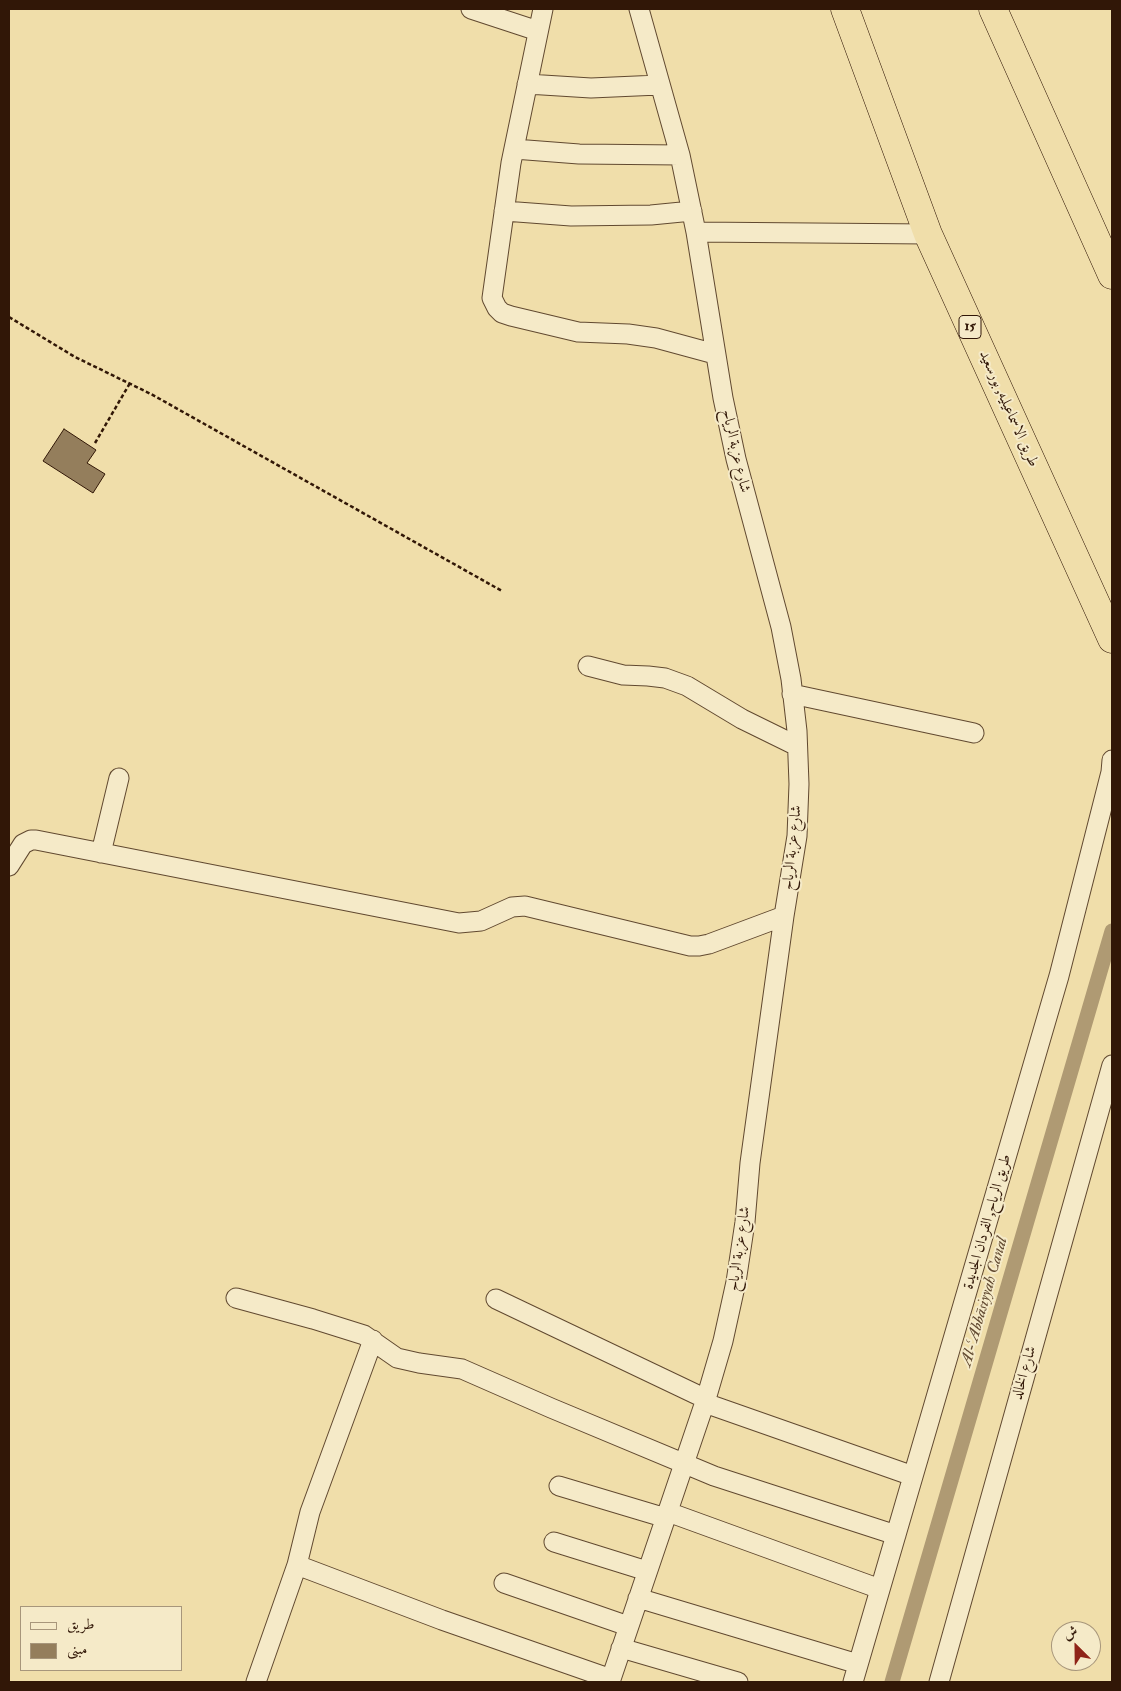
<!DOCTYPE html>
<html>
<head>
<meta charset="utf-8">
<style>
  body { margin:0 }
  #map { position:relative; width:1121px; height:1691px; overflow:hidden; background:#f0deaa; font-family:"IM FELL Double Pica",Amiri,serif }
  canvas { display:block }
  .frame { position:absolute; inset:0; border:10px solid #311707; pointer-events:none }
  .legend { position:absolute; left:20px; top:1606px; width:162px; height:65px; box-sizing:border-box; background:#f5eac8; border:1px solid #a7967b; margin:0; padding:6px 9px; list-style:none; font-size:15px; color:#311707 }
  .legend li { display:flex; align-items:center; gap:10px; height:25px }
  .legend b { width:25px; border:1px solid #a7967b }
  .north { position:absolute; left:1051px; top:1621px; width:50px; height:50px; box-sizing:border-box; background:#f5eac8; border:1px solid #a7967b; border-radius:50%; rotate:337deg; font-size:14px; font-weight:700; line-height:20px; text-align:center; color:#311707 }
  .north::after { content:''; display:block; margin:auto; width:18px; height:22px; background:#8f2418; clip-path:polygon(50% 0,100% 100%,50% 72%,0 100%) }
</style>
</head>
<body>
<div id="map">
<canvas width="1121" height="1691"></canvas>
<div class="frame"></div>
<ul class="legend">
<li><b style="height:6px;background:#f5eac8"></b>طريق</li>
<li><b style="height:14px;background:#947e5c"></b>مبنى</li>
</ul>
<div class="north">ش</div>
</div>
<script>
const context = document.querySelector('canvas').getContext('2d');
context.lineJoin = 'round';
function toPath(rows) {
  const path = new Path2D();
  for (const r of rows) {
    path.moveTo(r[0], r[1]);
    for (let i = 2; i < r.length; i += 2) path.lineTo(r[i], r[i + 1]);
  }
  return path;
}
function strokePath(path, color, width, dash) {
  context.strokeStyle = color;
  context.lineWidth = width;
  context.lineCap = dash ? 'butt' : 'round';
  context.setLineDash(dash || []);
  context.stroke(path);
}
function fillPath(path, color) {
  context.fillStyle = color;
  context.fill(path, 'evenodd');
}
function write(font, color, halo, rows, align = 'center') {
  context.font = font + ' "IM FELL Double Pica",Amiri,serif';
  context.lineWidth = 4;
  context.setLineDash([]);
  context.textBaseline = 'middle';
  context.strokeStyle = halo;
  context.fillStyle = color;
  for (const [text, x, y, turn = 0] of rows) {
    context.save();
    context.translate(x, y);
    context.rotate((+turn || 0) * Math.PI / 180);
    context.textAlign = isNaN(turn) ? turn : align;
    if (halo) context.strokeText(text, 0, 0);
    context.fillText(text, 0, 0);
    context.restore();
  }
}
strokePath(toPath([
  [892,1682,1112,931]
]), '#af9a73', 15);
const building = toPath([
  [64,429,96,450,87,463,105,474,93,493,43,461,64,429]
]);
fillPath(building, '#947e5c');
strokePath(building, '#311707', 1);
const minor = toPath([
  [471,9,538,31],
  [543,9,511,163,492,298,497,308,502,313,511,316,578,332,628,334,656,338,715,354],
  [527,84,591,88,659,85],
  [514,149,579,154,680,155],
  [504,211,571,216,651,215,692,211],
  [696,232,928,234],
  [588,666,623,675,648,676,665,678,687,686,742,719,797,746],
  [792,694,974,733],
  [101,853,119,778],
  [9,866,23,844,31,840,36,840,459,923,481,921,512,907,525,906,690,946,699,946,709,944,784,916],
  [236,1298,313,1319,364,1335,397,1358,419,1363,462,1369,551,1408,714,1476,896,1535],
  [496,1299,706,1399],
  [705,1403,913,1476],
  [559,1486,666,1518],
  [668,1512,880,1589],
  [554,1542,647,1571],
  [297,1565,442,1620,611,1679],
  [504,1583,628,1626],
  [638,1598,858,1664],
  [621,1648,738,1682],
  [256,1682,297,1565,310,1512,373,1340],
  [610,1682,706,1399,723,1341,736,1282,745,1222,750,1163,784,916,797,836,799,784,797,731,791,679,781,627,736,459,723,398,696,232,680,155,639,9],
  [853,1682,1059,976,1111,772,1112,760],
  [939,1682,1112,1065]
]);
const highway = toPath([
  [845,9,928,234,1112,639],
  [993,9,1112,275]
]);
strokePath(minor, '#614930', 21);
strokePath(highway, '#311707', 29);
strokePath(toPath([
  [9,317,75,357,151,394,502,591],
  [95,443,130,383]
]), '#311707', 2.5, [4, 2.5]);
strokePath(minor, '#f5eac8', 19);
strokePath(highway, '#f0deaa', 28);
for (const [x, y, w] of [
  [970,327,22]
]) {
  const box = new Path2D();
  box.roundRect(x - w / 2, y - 11.5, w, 23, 4);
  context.fillStyle = '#f5eac8';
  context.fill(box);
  strokePath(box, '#311707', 1);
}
write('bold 14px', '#311707', null, [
  ["15",970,327]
]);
write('15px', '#311707', '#f5eac8', [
  ["طريق الاسماعيليه, بورسعيد",1008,409,66],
  ["شارع عزبة الرياح",735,451,77],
  ["شارع عزبة الرياح",793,848,-84],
  ["طريق الرياح, الفردان الجديدة",988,1222,-74],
  ["شارع عزبة الرياح",740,1249,-82],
  ["شارع الخالد",1025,1373,-74]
]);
write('italic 16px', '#634b32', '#f5eac8', [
  ["Al-ʿAbbāsiyyah Canal",985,1302,-74]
]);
</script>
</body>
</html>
